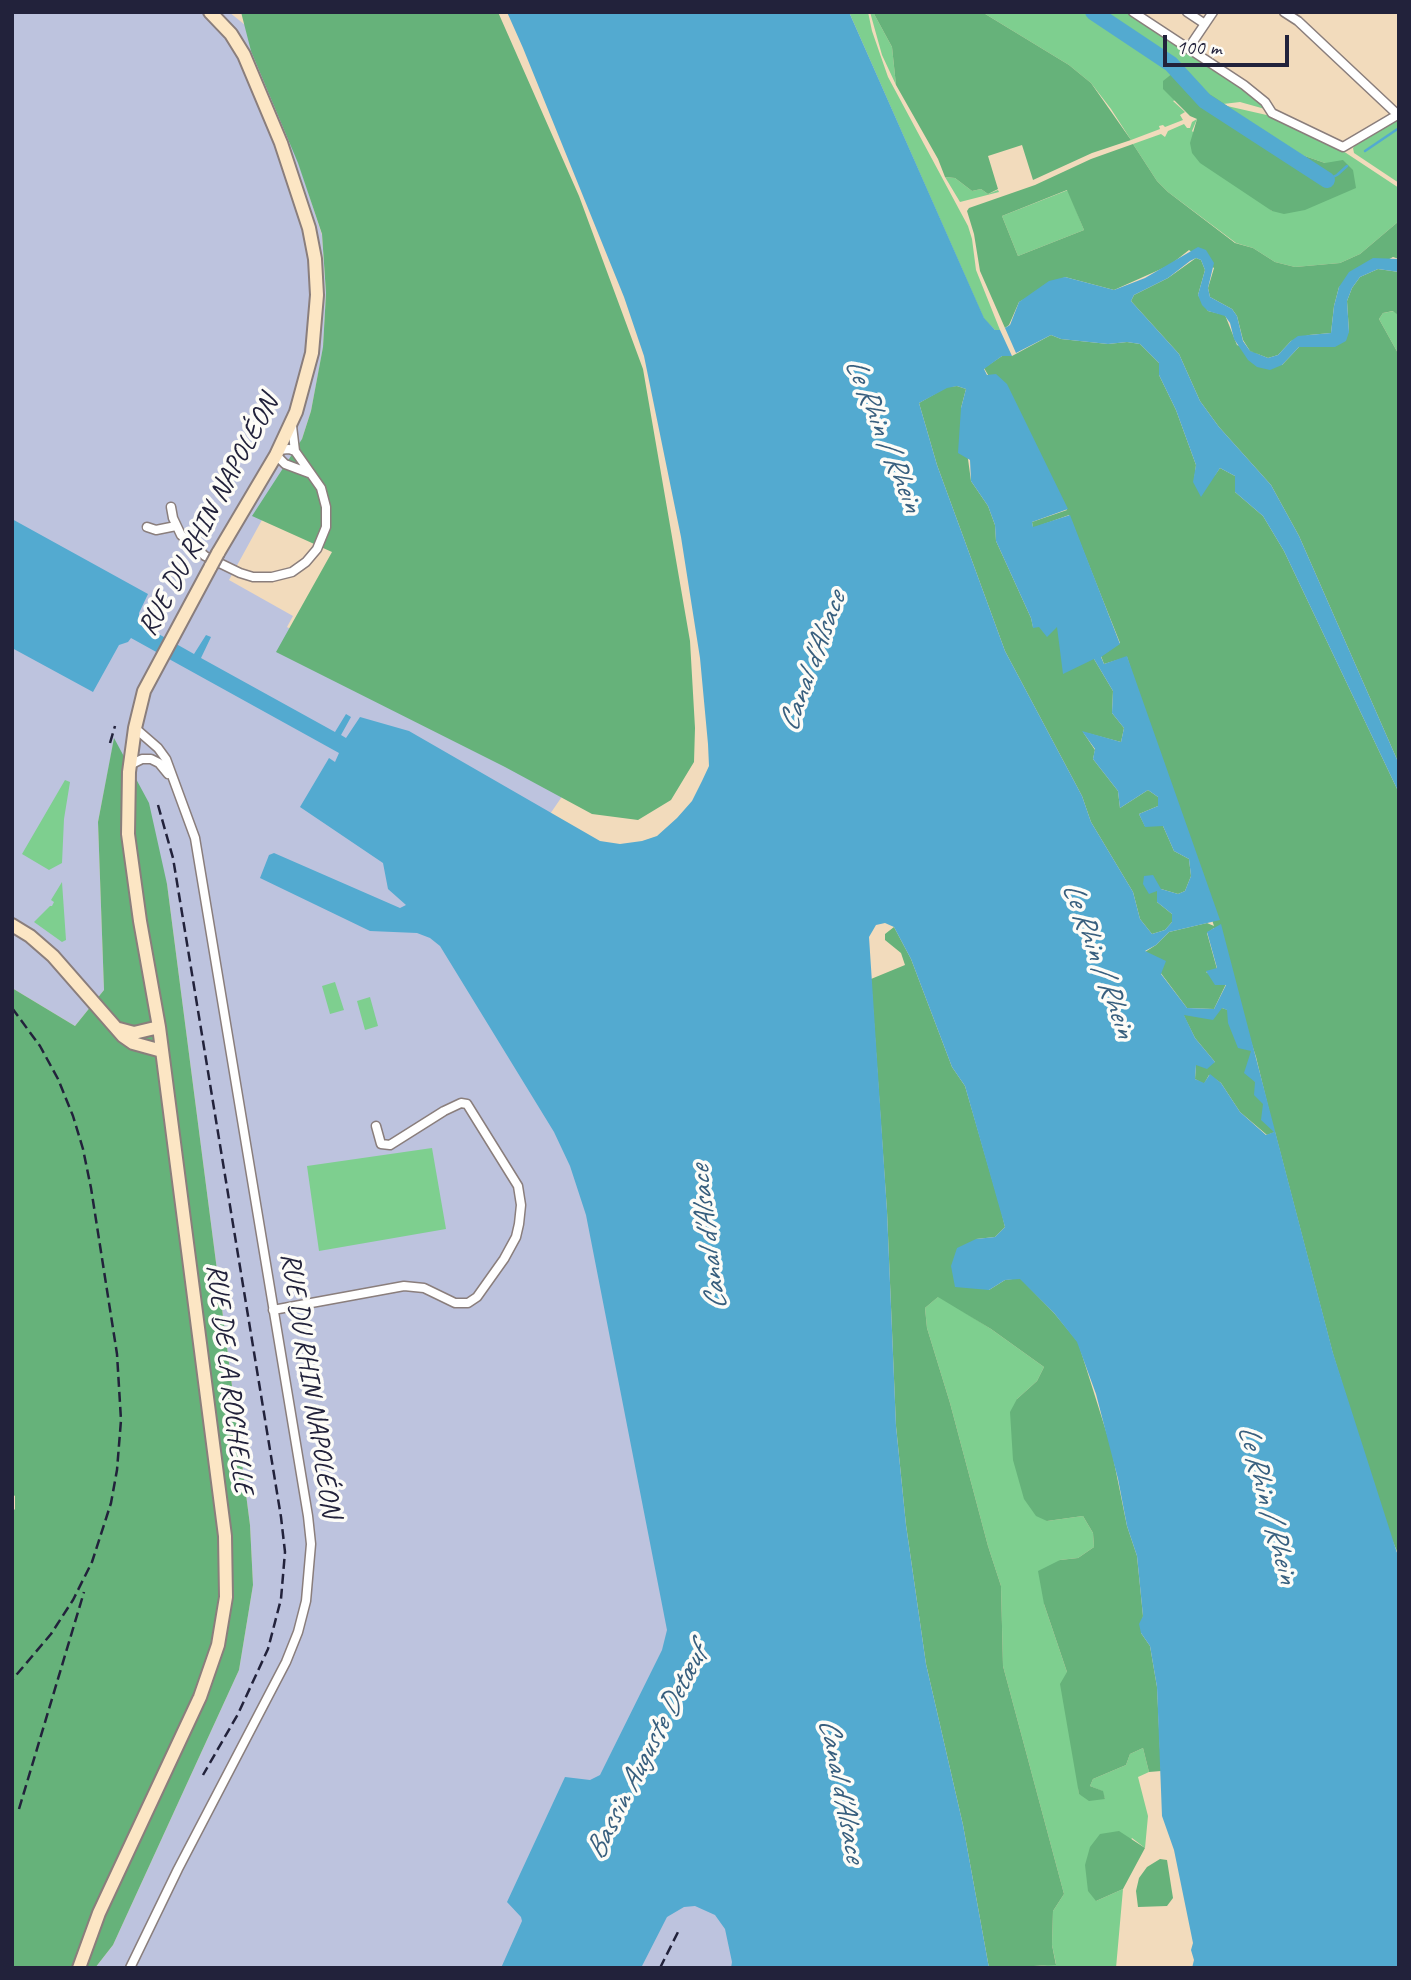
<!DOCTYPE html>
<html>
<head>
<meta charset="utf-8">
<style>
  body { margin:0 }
  #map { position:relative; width:1411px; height:1980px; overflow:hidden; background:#f2dbbc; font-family:Caveat,sans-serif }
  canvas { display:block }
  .frame { position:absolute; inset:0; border:14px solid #22223b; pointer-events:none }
  .scale { position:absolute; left:1163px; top:35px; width:126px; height:32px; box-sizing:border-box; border:4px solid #22223b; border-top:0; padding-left:9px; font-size:21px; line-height:24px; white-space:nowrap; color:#22223b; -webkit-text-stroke:5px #fdfcf7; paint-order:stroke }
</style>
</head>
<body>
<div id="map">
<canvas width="1411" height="1980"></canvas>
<div class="frame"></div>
<div class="scale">100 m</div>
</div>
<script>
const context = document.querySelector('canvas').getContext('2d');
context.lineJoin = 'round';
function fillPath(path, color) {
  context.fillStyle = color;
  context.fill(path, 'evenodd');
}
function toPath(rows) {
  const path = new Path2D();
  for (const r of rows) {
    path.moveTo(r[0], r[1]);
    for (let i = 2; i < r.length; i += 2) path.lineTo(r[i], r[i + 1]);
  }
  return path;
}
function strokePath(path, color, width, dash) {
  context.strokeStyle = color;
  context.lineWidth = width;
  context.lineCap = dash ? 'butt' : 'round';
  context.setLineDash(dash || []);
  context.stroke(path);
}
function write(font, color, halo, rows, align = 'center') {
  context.font = font + ' Caveat,sans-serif';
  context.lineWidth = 7;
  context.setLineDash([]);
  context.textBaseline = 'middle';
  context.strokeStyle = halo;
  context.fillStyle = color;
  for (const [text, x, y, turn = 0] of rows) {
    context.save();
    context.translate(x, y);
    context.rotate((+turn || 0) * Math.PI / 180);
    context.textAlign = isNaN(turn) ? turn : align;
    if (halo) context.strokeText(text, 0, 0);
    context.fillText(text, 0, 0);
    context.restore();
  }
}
fillPath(toPath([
  [12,12,229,12,307,75,291,140,322,235,326,293,323,348,311,411,302,439,285,478,229,580,293,616,287,627,570,785,550,814,802,1968,95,1968,113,1945,239,1670,253,1585,250,1525,167,884,114,740,98,822,104,990,75,1026,12,988]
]), '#bdc3de');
fillPath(toPath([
  [849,12,868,12,872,31,888,77,968,226,972,239,976,270,1000,330,995,330,984,319],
  [870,12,873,12,892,47,896,85,882,55],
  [982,12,1126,12,1242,87,1262,101,1265,109,1240,102,1223,104,1202,89,1173,101,1185,112,1180,115,1183,120,1165,127,1163,125,1159,126,1160,129,1131,140,1111,109,1091,83,1069,65],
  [1227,106,1271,116,1340,149,1399,188,1399,221,1360,254,1340,263,1295,267,1275,262,1253,248,1236,243,1168,192,1157,181,1133,144,1161,134,1165,137,1168,131,1184,124,1187,128,1190,128,1192,122,1197,119,1192,131,1272,211,1333,163,1325,163,1299,154],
  [1399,118,1399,183,1354,153,1353,148,1357,143],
  [945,177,955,178,972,191,981,189,988,194,998,190,999,192,960,202],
  [1068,190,1084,230,1018,256,1002,216],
  [1394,311,1399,316,1399,355,1379,319,1383,313],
  [65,780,70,782,64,819,62,863,49,870,22,854],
  [62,882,66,940,62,942,34,922,50,906,52,906,54,902,51,900],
  [335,982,344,1010,330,1014,322,986],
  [370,997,378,1026,365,1030,357,1001],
  [432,1148,446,1229,319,1251,307,1166],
  [939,1296,991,1329,1044,1367,1037,1381,1017,1399,1047,1521,1083,1516,1093,1533,1094,1547,1078,1558,1060,1560,1044,1604,1067,1672,1079,1794,1105,1799,1102,1791,1090,1786,1093,1779,1126,1765,1130,1754,1143,1748,1149,1772,1138,1777,1148,1816,1145,1848,1132,1838,1096,1901,1123,1889,1116,1968,1023,1968,1056,1964,1052,1945,1053,1911,1064,1894,1003,1666,1001,1586,988,1546,950,1403,927,1328,925,1308]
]), '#7ecf8f');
fillPath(toPath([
  [241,12,498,12,579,196,643,369,690,641,695,728,694,762,671,800,638,820,592,814,505,767,276,652,332,552,252,516,302,439,311,411,323,347,326,293,322,234,298,163,251,51],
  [873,12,982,12,1069,65,1091,83,1131,140,1092,153,1033,180,1022,145,988,156,998,189,988,194,981,189,972,191,955,178,945,177,938,159,896,85,892,47],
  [1173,73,1192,91,1202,89,1299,154,1325,163,1343,160,1353,170,1356,188,1305,210,1284,214,1272,211,1200,163,1192,153,1190,143,1197,119,1190,116,1163,89,1163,81],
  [1133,144,1157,181,1168,192,1235,243,1253,248,1275,262,1295,267,1340,263,1360,254,1399,221,1399,259,1393,257,1339,287,1334,306,1331,333,1309,335,1291,341,1278,355,1268,358,1250,351,1243,340,1237,316,1232,309,1210,297,1208,288,1214,268,1189,250,1170,265,1114,290,1065,277,1019,302,1009,325,1005,328,980,271,974,234,967,211,969,208,1035,185,1091,159],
  [1067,190,1084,230,1018,256,1002,216],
  [1196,258,1201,260,1205,270,1198,295,1208,311,1225,315,1237,345,1282,365,1299,347,1311,346,1349,332,1347,301,1352,288,1360,277,1378,269,1399,272,1399,316,1393,311,1383,313,1379,319,1399,355,1399,764,1299,536,1271,485,1219,427,1200,401,1179,354,1131,301,1134,295,1168,278],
  [1051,335,1061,339,1108,344,1127,342,1140,344,1159,363,1159,375,1176,410,1196,465,1194,482,1215,475,1220,468,1235,476,1235,492,1263,516,1284,551,1399,793,1399,1556,1385,1523,1333,1354,1275,1132,1267,1135,1240,1112,1221,1083,1209,1075,1204,1084,1195,1079,1196,1065,1215,1062,1195,1038,1183,1014,1222,1008,1228,1010,1252,1051,1255,1082,1274,1131,1256,1057,1214,928,1207,933,1217,969,1206,972,1226,984,1214,1009,1187,1008,1145,952,1156,945,1169,932,1207,923,1214,926,1127,657,1104,664,1101,656,1120,643,1069,515,1033,528,1032,522,1067,510,984,368,1002,356,1012,356],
  [957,386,966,389,961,408,971,481,988,506,995,525,996,541,1031,618,1033,627,1057,626,1094,659,1113,691,1112,713,1124,728,1121,742,1083,732,1095,750,1093,759,1118,791,1120,808,1148,790,1158,797,1158,806,1139,814,1145,826,1163,826,1174,851,1189,859,1191,876,1185,891,1178,894,1161,889,1157,891,1157,902,1172,914,1172,922,1165,930,1152,934,1140,919,1133,892,1091,822,1082,796,1005,651,937,465,919,403,947,387],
  [114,738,149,803,167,884,250,1525,253,1585,239,1670,113,1945,95,1968,12,1968,12,1512,15,1509,15,1496,12,1494,12,988,75,1026,104,990,98,822],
  [894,927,911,959,952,1067,965,1086,1001,1210,1005,1227,995,1237,976,1239,989,1290,1005,1280,1020,1278,1054,1313,1078,1342,1111,1447,1127,1526,1137,1556,1143,1616,1141,1633,1150,1646,1157,1687,1161,1771,1149,1772,1143,1748,1130,1754,1126,1765,1093,1779,1090,1786,1103,1791,1105,1799,1089,1801,1079,1794,1060,1684,1067,1672,1044,1604,1038,1571,1060,1560,1078,1558,1094,1547,1093,1533,1083,1516,1047,1521,1036,1516,1024,1499,1013,1460,1010,1412,1017,1399,1037,1381,1044,1367,991,1329,938,1297,925,1308,927,1328,950,1403,988,1546,1001,1586,1003,1666,1064,1894,1053,1911,1052,1945,1056,1965,989,1968,963,1825,926,1664,906,1525,896,1426,887,1211,871,979,905,965,901,953,885,940,885,934],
  [1119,1831,1145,1848,1123,1889,1096,1901,1088,1891,1085,1865,1090,1847,1100,1834],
  [1160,1859,1167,1860,1173,1898,1167,1906,1138,1907,1136,1891,1139,1878,1147,1867]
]), '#66b27a');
fillPath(toPath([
  [507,12,849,12,984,318,995,330,1000,330,1012,356,1002,356,984,369,987,375,996,374,1007,384,1068,509,1032,522,1033,527,1070,515,1120,644,1101,657,1104,664,1127,656,1220,920,1169,932,1156,945,1145,951,1166,961,1161,974,1187,1008,1214,1009,1226,985,1215,985,1206,971,1217,968,1207,932,1221,924,1333,1353,1399,1559,1399,1968,1192,1968,1194,1960,1191,1950,1193,1943,1174,1850,1162,1816,1157,1687,1150,1646,1141,1633,1139,1624,1143,1616,1137,1556,1127,1526,1118,1479,1096,1394,1077,1342,1054,1313,1020,1279,1005,1280,989,1290,955,1287,951,1266,957,1248,976,1239,995,1237,1005,1227,965,1086,952,1067,911,959,894,927,885,923,876,925,869,937,887,1211,896,1426,906,1525,926,1664,963,1825,989,1968,731,1968,732,1962,725,1929,715,1915,695,1906,684,1907,667,1917,641,1968,501,1968,522,1921,521,1917,507,1902,565,1777,590,1780,600,1775,662,1650,667,1630,586,1215,570,1166,554,1132,440,946,430,938,417,933,370,931,260,878,269,855,274,853,400,908,406,905,388,889,383,863,300,807,329,758,335,762,339,753,131,638,128,642,119,645,93,692,12,648,12,519,148,594,139,613,139,623,194,654,206,635,211,637,201,658,335,732,346,714,351,717,341,735,346,738,360,717,409,731,600,841,620,844,642,841,657,836,677,818,692,801,702,781,709,766,708,744,700,658,681,537,644,356,624,297,523,48],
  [957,386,966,389,961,408,958,453,970,460,971,481,988,506,995,525,996,541,1031,618,1033,628,1039,627,1047,637,1057,627,1063,674,1094,659,1113,691,1112,713,1124,728,1121,742,1082,731,1095,749,1093,759,1118,791,1120,808,1148,790,1158,797,1158,806,1139,814,1145,827,1163,826,1174,851,1189,859,1191,876,1185,891,1178,894,1161,889,1153,875,1144,876,1143,884,1149,894,1157,891,1157,902,1172,914,1172,922,1165,930,1152,934,1140,919,1133,892,1091,822,1082,796,1005,651,937,465,919,403,947,388],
  [1222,1008,1227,1010,1228,1023,1238,1048,1251,1051,1244,1073,1255,1082,1254,1095,1263,1104,1261,1120,1274,1132,1266,1135,1240,1112,1221,1083,1210,1074,1204,1083,1195,1079,1196,1065,1207,1069,1215,1062,1195,1038,1184,1015,1213,1020],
  [1198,247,1206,250,1214,263,1208,288,1210,297,1232,309,1237,316,1243,341,1250,351,1268,358,1278,355,1291,341,1298,336,1331,333,1334,306,1339,287,1349,272,1373,258,1399,259,1399,272,1378,269,1360,277,1352,288,1347,301,1349,332,1346,341,1335,347,1299,347,1282,365,1270,370,1257,367,1248,360,1234,339,1230,323,1225,316,1208,311,1202,305,1198,295,1205,270,1201,260,1196,258,1190,261,1168,278,1134,295,1131,301,1179,354,1200,401,1219,427,1271,485,1299,536,1399,764,1399,793,1284,551,1263,516,1235,492,1235,476,1220,468,1201,497,1193,482,1196,465,1176,410,1159,375,1159,363,1140,344,1127,342,1108,344,1061,339,1051,335,1016,353,1005,328,1010,325,1019,302,1049,281,1065,277,1114,290,1145,278]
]), '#53aad0');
strokePath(toPath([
  [1365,151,1399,128],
  [1327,180,1337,175,1347,166]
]), '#53aad0', 2.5);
strokePath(toPath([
  [1093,12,1171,64,1205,101,1327,180]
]), '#53aad0', 16);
const minor = toPath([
  [1133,12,1244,85,1265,102,1272,113,1343,147,1399,114],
  [1187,12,1205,24],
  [1284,12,1298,21,1398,115],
  [1188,49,1213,12],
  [292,426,295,451],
  [276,455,285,464,309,473],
  [171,507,173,518,181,535,205,556,240,573,253,577,272,577,292,572,306,562,317,549,326,527,326,507,321,488,295,451,289,449,278,450],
  [147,527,156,530,176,526],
  [130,765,142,759,151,759,159,763,168,774],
  [273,1310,404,1286,424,1288,455,1303,468,1303,477,1297,504,1259,516,1237,519,1224,521,1205,518,1186,467,1104,461,1103,444,1111,390,1145,381,1144,376,1126],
  [130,1968,178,1869,286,1662,298,1632,306,1601,311,1544,308,1516,195,838,166,759,158,748,135,728]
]);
const secondary = toPath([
  [210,12,231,34,244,55,281,143,309,228,315,259,317,295,312,353,296,412,276,455,218,553],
  [12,925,30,936,53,956,123,1036,133,1043,162,1051],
  [119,1029,134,1033,159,1027],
  [79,1968,99,1913,200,1697,218,1645,226,1597,225,1536,159,1027,140,921,128,834,129,772,135,728,144,691,211,566]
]);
strokePath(minor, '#8a7e7c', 11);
strokePath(secondary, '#8a7e7c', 16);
strokePath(minor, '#fff', 8);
strokePath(secondary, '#fce6c4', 12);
strokePath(toPath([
  [110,743,115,726],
  [158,805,173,858,281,1517,285,1552,281,1599,268,1649,238,1714,203,1775],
  [12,1008,40,1046,58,1079,73,1116,83,1149,91,1188,117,1354,121,1420,117,1470,111,1503,92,1562,73,1600,51,1634,12,1680],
  [19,1809,84,1592],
  [660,1968,679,1930]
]), '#22223b', 2.5, [10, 5]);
const secondaryBridge = toPath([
  [211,566,218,553]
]);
strokePath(secondaryBridge, '#8a7e7c', 16, []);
strokePath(secondaryBridge, '#fce6c4', 12);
write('28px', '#22223b', '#fdfcf7', [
  ["RUE DU RHIN NAPOLÉON",209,516,-62],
  ["RUE DE LA ROCHELLE",229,1379,83],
  ["RUE DU RHIN NAPOLÉON",310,1385,81]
]);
write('italic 30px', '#385f7e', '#fdfcf7', [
  ["Le Rhin / Rhein",883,435,68],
  ["Canal d'Alsace",813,662,-70],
  ["Le Rhin / Rhein",1098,960,70],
  ["Canal d'Alsace",709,1238,-97],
  ["Le Rhin / Rhein",1267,1504,75],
  ["Bassin Auguste Detœuf",647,1753,-63],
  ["Canal d'Alsace",841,1790,79]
]);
</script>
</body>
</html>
